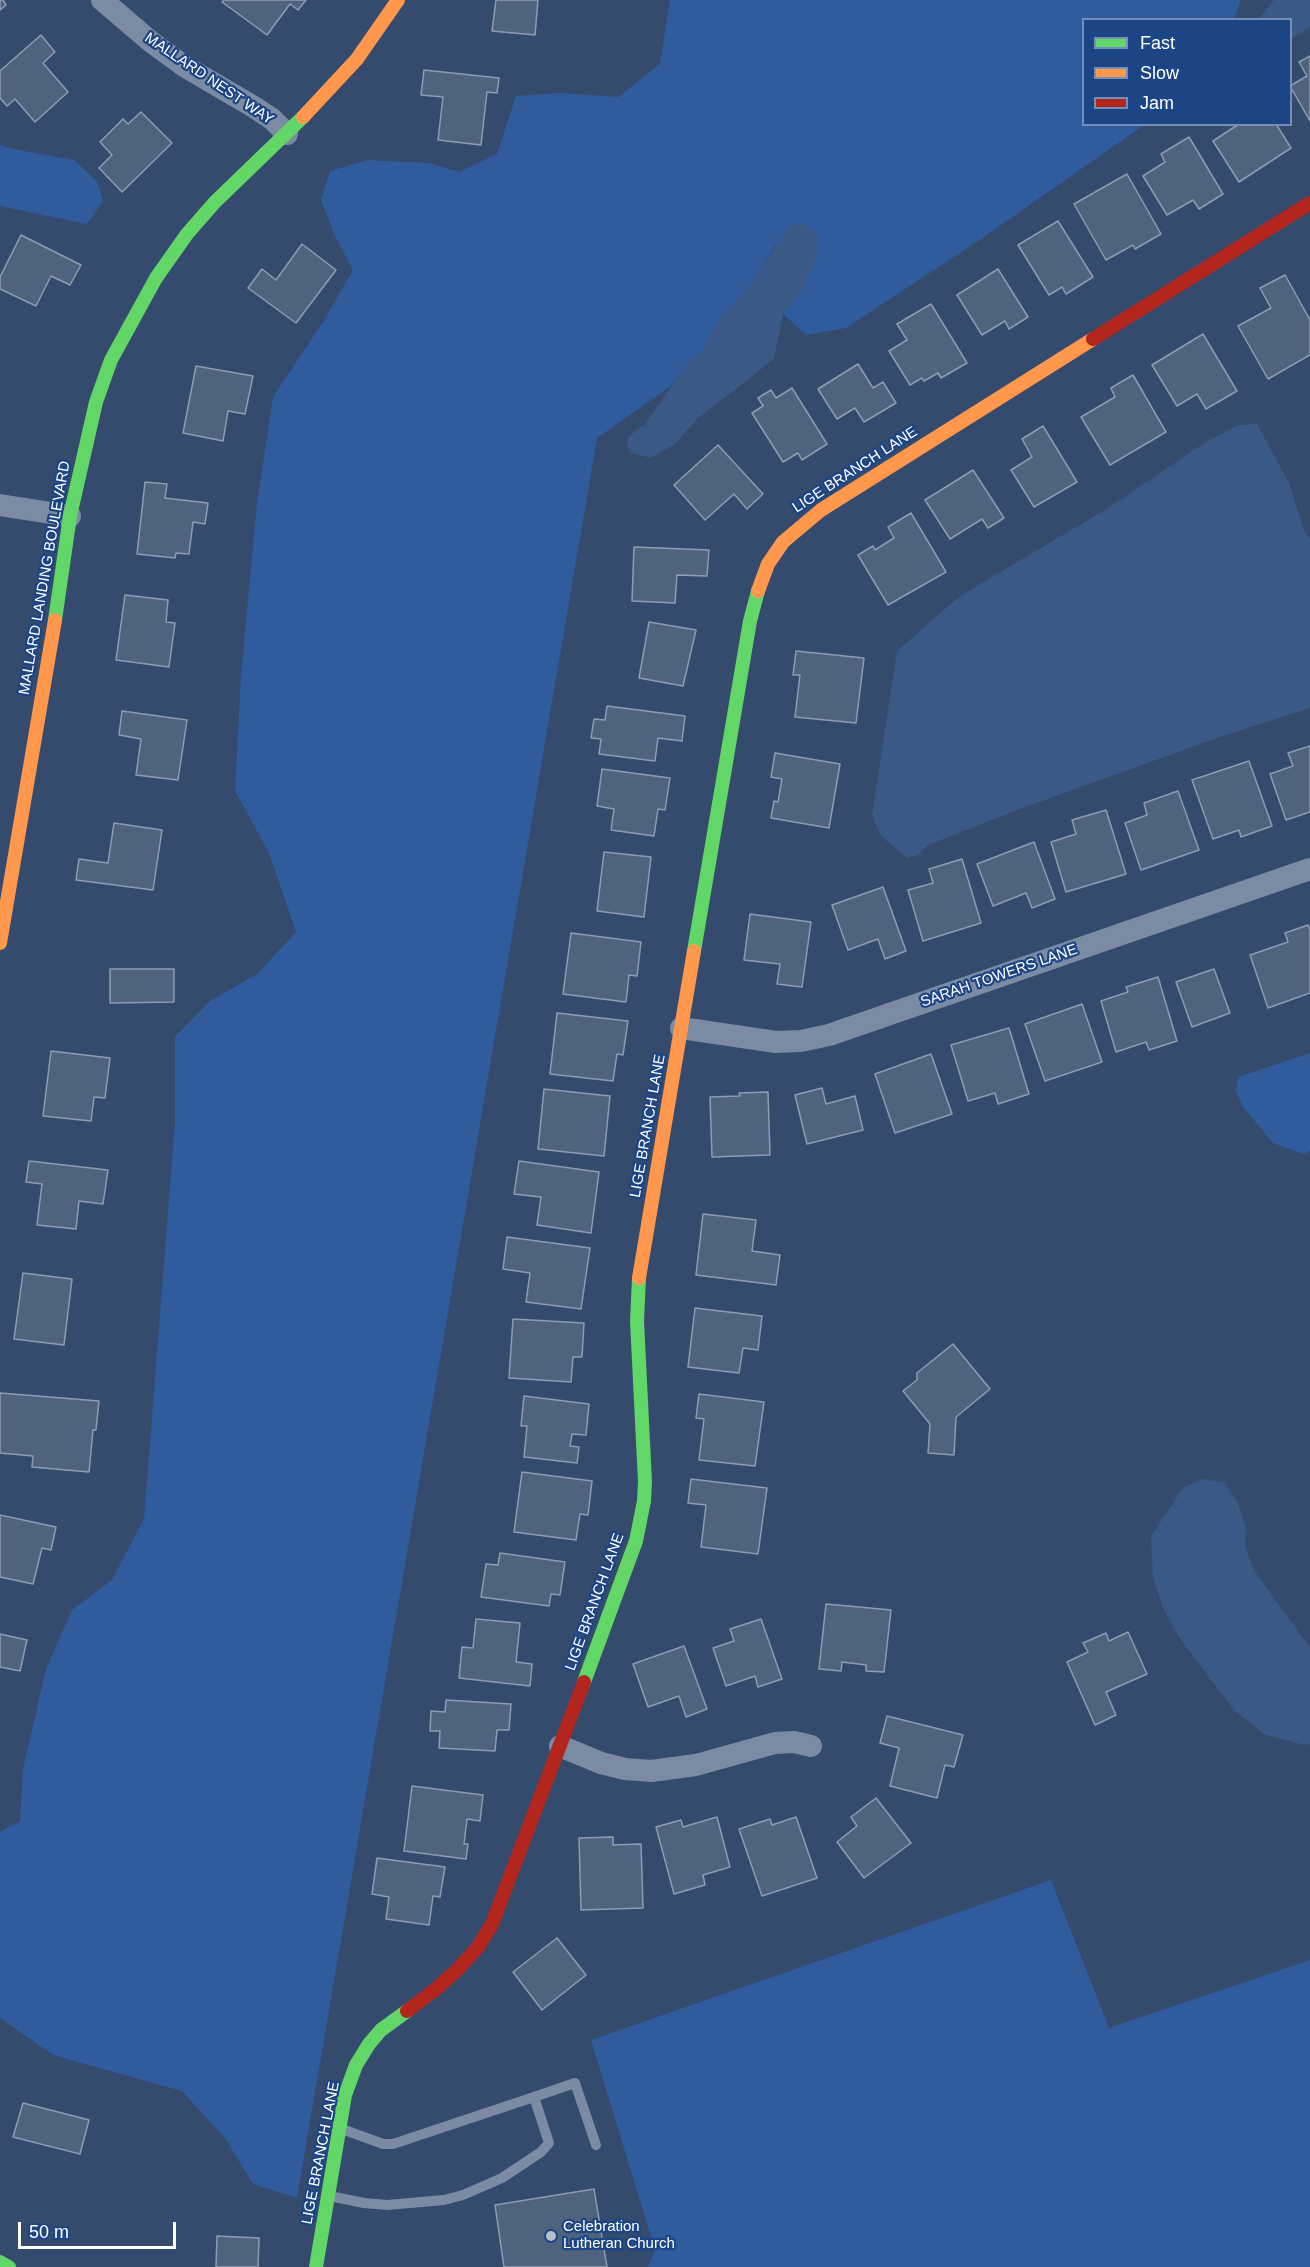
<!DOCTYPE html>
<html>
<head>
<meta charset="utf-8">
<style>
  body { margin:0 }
  #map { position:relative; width:1310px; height:2267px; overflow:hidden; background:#344b6e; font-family:Helvetica,sans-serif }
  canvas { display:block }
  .legend { position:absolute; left:1082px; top:18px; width:210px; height:108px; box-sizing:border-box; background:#1c4586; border:2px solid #778fb6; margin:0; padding:8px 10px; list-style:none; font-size:18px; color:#fff }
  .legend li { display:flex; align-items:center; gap:12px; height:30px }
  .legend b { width:30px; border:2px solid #778fb6 }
  .scale { position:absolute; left:18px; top:2222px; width:158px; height:27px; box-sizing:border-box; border:3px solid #fff; border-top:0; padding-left:8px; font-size:18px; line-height:21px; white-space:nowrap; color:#fff; -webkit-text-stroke:4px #1c4586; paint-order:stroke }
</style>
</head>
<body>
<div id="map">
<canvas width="1310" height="2267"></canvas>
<ul class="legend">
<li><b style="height:8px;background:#63d668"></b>Fast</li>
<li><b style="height:8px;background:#ff974d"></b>Slow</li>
<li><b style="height:8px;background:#b3261e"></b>Jam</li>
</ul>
<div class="scale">50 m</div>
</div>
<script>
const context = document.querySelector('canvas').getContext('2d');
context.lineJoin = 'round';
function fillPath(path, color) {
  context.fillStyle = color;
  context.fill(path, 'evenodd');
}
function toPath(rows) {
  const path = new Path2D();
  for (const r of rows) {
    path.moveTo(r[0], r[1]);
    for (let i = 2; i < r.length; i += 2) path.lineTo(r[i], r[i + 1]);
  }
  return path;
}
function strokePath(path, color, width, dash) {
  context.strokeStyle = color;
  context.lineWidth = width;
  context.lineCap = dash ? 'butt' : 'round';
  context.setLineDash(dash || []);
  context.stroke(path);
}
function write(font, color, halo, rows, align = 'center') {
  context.font = font + ' Helvetica,sans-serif';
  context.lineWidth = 4.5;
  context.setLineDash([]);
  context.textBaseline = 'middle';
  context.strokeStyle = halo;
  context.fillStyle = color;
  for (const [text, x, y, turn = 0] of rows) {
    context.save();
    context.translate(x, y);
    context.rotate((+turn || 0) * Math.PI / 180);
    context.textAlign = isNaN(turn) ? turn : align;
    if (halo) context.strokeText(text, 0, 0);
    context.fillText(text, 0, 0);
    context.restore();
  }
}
fillPath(toPath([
  [670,0,1241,0,1234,19,1084,20,1084,124,1144,125,981,239,846,328,806,335,783,314,800,294,776,245,750,286,720,318,701,353,688,363,671,386,597,438,297,2198,253,2184,225,2138,182,2091,53,2055,0,2018,0,1832,20,1821,23,1769,46,1669,72,1610,112,1580,144,1519,175,1122,175,1037,210,1001,257,974,296,932,269,853,235,791,241,676,257,503,273,397,323,322,353,270,335,236,321,200,330,171,367,160,429,163,459,172,497,154,516,96,560,93,618,97,660,64],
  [0,144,8,148,74,160,97,181,103,201,87,224,0,206],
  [1310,1053,1310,1151,1303,1154,1273,1143,1243,1107,1236,1091,1238,1077],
  [1051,1880,1109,2028,1310,1960,1310,2267,648,2267,655,2250,591,2040]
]), '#305b9d');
fillPath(toPath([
  [1274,0,1310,0,1310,27,1291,39,1290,20,1259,19],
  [803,223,818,233,818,255,800,294,783,314,774,359,697,419,675,444,651,458,632,453,627,447,628,437,645,424,688,363,701,353,720,318,750,286,790,225],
  [1257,424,1289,483,1304,531,1310,539,1310,708,1217,738,1017,810,928,845,917,855,907,858,881,836,872,816,897,651,960,596,1105,510,1206,442,1238,425],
  [1201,1479,1224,1482,1237,1502,1246,1527,1245,1546,1253,1569,1310,1648,1310,1744,1304,1745,1264,1734,1234,1710,1179,1637,1163,1608,1153,1576,1151,1536,1183,1488]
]), '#3b5987');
const building = toPath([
  [0,0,3,0,6,5,0,10,0,0],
  [224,0,306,0,298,10,290,4,267,35,222,2,224,0],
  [496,0,538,0,535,35,492,31,496,0],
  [41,35,55,52,43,63,68,92,35,122,15,99,7,106,0,98,0,71,41,35],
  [1310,56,1310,121,1290,86,1307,76,1299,62,1310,56],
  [424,70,499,78,497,93,487,92,481,145,438,140,443,97,421,95,424,70],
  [141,112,172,143,122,192,99,168,112,155,100,142,123,119,128,124,141,112],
  [1239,124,1276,124,1291,148,1239,182,1213,141,1239,124],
  [1189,137,1223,194,1199,209,1193,200,1167,215,1143,176,1165,162,1161,154,1189,137],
  [1127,174,1161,234,1135,249,1133,245,1106,260,1074,204,1127,174],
  [1058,221,1093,277,1066,294,1062,287,1049,295,1018,245,1058,221],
  [21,235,81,265,70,285,51,276,36,306,0,289,0,277,21,235],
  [302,244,336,270,296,323,248,288,262,269,276,280,302,244],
  [998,269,1028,317,1009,329,1005,321,982,335,957,295,998,269],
  [1285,275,1310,320,1310,355,1268,379,1238,326,1271,308,1260,288,1285,275],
  [931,304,967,363,941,378,938,373,924,381,922,378,910,385,889,351,907,340,897,324,931,304],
  [1203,334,1237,391,1206,409,1197,394,1177,406,1152,365,1203,334],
  [858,364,873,388,883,382,896,403,864,422,855,408,837,419,818,389,858,364],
  [196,366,253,376,245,414,228,411,223,441,183,433,196,366],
  [1133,375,1166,432,1110,465,1081,417,1115,397,1111,388,1133,375],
  [792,388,827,444,802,460,798,453,783,462,752,413,763,406,758,398,771,390,776,398,792,388],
  [1043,426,1077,482,1034,507,1011,470,1032,457,1022,439,1043,426],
  [718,445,763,494,747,509,734,494,705,520,674,485,718,445],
  [973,470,1004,518,988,528,982,519,950,539,925,500,973,470],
  [145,482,167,484,165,498,208,503,205,524,193,522,189,554,176,553,175,558,137,554,145,482],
  [911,513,946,572,888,605,858,555,873,546,875,550,894,538,888,527,911,513],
  [634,547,709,550,707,576,677,575,675,603,632,601,634,547],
  [125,595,168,600,166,622,175,623,169,667,116,660,125,595],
  [649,622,696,630,683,686,639,678,649,622],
  [796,651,864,658,856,723,795,717,800,675,793,675,796,651],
  [607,706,685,716,682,741,658,738,655,761,599,754,601,739,591,738,594,719,605,720,607,706],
  [122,711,187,720,178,780,136,775,141,739,119,735,122,711],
  [1310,746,1310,812,1286,820,1270,774,1293,766,1288,753,1310,746],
  [775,753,840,764,829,828,771,818,774,801,778,802,782,779,771,777,775,753],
  [1249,761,1272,826,1241,837,1239,830,1213,839,1192,780,1249,761],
  [602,769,670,778,665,810,658,809,654,836,611,830,614,809,597,806,602,769],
  [1178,791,1199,850,1141,870,1125,823,1147,815,1144,803,1178,791],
  [1106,810,1126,874,1066,892,1051,842,1076,834,1072,820,1106,810],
  [114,823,162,830,153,890,76,880,79,859,108,863,114,823],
  [1034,842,1055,899,1032,908,1026,893,993,906,977,864,1034,842],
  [604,852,651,857,644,917,597,911,604,852],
  [962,859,981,923,923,941,908,890,933,883,929,869,962,859],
  [883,887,906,951,885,959,878,939,848,950,832,905,883,887],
  [750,914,811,922,802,987,777,984,780,964,744,960,750,914],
  [1308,925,1310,930,1310,993,1268,1008,1250,955,1288,942,1285,933,1308,925],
  [571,933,641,942,637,976,629,975,626,1002,563,994,571,933],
  [110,969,174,969,174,1002,110,1003,110,969],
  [1214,969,1230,1013,1192,1027,1176,982,1214,969],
  [1158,977,1177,1041,1149,1050,1146,1042,1116,1052,1101,1001,1128,992,1126,987,1158,977],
  [1082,1004,1102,1062,1045,1081,1025,1024,1082,1004],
  [557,1013,628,1021,623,1055,617,1054,613,1081,550,1074,557,1013],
  [1009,1028,1029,1094,998,1104,995,1093,968,1101,951,1045,1009,1028],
  [51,1051,110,1058,105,1098,94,1097,91,1121,43,1116,51,1051],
  [931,1054,952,1114,895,1133,875,1074,931,1054],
  [822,1088,826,1104,855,1096,863,1130,807,1144,795,1095,822,1088],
  [544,1089,610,1096,604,1156,538,1149,544,1089],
  [768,1092,770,1155,712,1157,710,1097,740,1096,739,1093,768,1092],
  [29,1161,108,1170,103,1204,79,1201,76,1229,37,1225,42,1184,26,1182,29,1161],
  [519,1161,599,1172,591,1233,537,1225,541,1197,514,1194,519,1161],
  [703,1214,756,1220,752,1251,780,1255,776,1285,696,1275,703,1214],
  [507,1237,590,1248,581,1309,526,1302,530,1273,503,1269,507,1237],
  [23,1273,72,1279,64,1345,14,1339,23,1273],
  [695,1308,762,1316,758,1350,743,1348,739,1373,688,1367,695,1308],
  [513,1319,584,1323,582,1357,573,1357,571,1382,509,1378,513,1319],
  [953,1344,990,1389,956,1417,954,1455,928,1453,930,1424,903,1391,917,1380,917,1373,953,1344],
  [0,1393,99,1401,96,1430,93,1430,89,1472,32,1467,33,1456,0,1453,0,1393],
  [699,1394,764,1402,755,1466,699,1460,704,1419,696,1418,699,1394],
  [524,1396,589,1404,586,1435,572,1434,570,1446,579,1447,577,1463,524,1457,527,1426,521,1426,524,1396],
  [522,1472,592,1481,588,1515,580,1514,576,1540,514,1532,522,1472],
  [691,1479,767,1488,758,1554,701,1547,706,1505,688,1503,691,1479],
  [0,1515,56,1527,51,1550,42,1548,33,1584,0,1577,0,1515],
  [500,1553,565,1562,560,1595,551,1594,549,1606,481,1597,486,1564,498,1565,500,1553],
  [826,1604,891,1610,884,1672,866,1671,866,1665,842,1662,841,1671,819,1669,826,1604],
  [476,1619,520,1623,516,1662,532,1664,530,1686,459,1678,462,1647,473,1648,476,1619],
  [761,1619,782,1679,758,1687,755,1676,726,1686,713,1648,734,1641,730,1629,761,1619],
  [1128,1632,1147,1674,1106,1692,1116,1715,1095,1725,1067,1662,1088,1652,1083,1643,1106,1633,1109,1641,1128,1632],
  [0,1634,27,1640,20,1671,0,1667,0,1634],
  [684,1646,707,1709,686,1717,679,1696,648,1707,633,1664,684,1646],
  [446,1700,511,1704,509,1730,497,1730,495,1751,439,1748,440,1731,430,1731,431,1711,445,1712,446,1700],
  [887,1716,963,1735,954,1767,945,1765,937,1798,890,1786,899,1748,880,1743,887,1716],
  [412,1786,483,1795,480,1821,467,1819,464,1844,468,1844,466,1859,404,1851,412,1786],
  [876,1798,911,1843,864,1878,837,1842,857,1826,851,1817,876,1798],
  [717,1817,730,1867,703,1875,705,1885,674,1894,656,1827,681,1820,683,1827,717,1817],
  [796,1817,817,1878,762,1896,739,1829,770,1819,772,1825,796,1817],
  [613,1837,613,1845,641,1844,643,1908,581,1910,579,1838,613,1837],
  [377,1858,445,1867,440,1897,433,1896,429,1925,386,1919,389,1897,372,1894,377,1858],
  [557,1938,586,1975,542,2010,513,1972,557,1938],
  [23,2103,89,2120,80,2154,13,2137,23,2103],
  [594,2189,607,2267,504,2267,495,2205,594,2189],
  [217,2236,259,2238,258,2267,216,2267,217,2236]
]);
fillPath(building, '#50637e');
strokePath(building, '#8e9cb2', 1.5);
strokePath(toPath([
  [534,2097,575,2083,596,2145],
  [329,2196,364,2203,387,2205,444,2200,463,2195,502,2178,541,2152,549,2143,534,2097,393,2144,383,2144,342,2129]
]), '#7b8ba4', 10);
strokePath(toPath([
  [102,0,150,41,184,66,254,107,272,119,287,134],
  [0,505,70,516],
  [681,1028,776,1042,801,1041,829,1035,1310,869],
  [560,1746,601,1763,625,1769,651,1771,696,1765,775,1743,794,1742,811,1746]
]), '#7b8ba4', 22);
strokePath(toPath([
  [55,620,70,516,96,402,111,360,156,278,187,234,215,202,303,117],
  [694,951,750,621,758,591],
  [584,1682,636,1541,644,1501,645,1482,637,1321,639,1278],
  [0,2262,9,2267],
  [316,2267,345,2095,356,2065,369,2044,381,2030,407,2011]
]), '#63d668', 14);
strokePath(toPath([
  [303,117,357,59,398,0],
  [758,591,768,564,783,542,821,510,1093,339],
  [0,943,55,620],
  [639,1278,694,951]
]), '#ff974d', 14);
strokePath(toPath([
  [1093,339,1310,203],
  [407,2011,436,1989,458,1969,478,1947,492,1924,584,1682]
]), '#b3261e', 14);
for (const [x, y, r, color] of [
  [551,2236,6,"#b8c0cc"]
]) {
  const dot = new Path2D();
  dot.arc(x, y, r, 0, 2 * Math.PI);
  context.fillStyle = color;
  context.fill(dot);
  strokePath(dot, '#1c4586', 2);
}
write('15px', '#fff', '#1c4586', [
  ["MALLARD NEST WAY",209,79,34],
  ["LIGE BRANCH LANE",855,470,-33],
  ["MALLARD LANDING BOULEVARD",45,578,-80],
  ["SARAH TOWERS LANE",999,976,-19],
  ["LIGE BRANCH LANE",648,1126,-80],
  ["LIGE BRANCH LANE",595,1602,-70],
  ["LIGE BRANCH LANE",321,2153,-79]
]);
write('15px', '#fff', '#1c4586', [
  ["Celebration",563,2227],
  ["Lutheran Church",563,2244]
], 'left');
</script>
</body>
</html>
